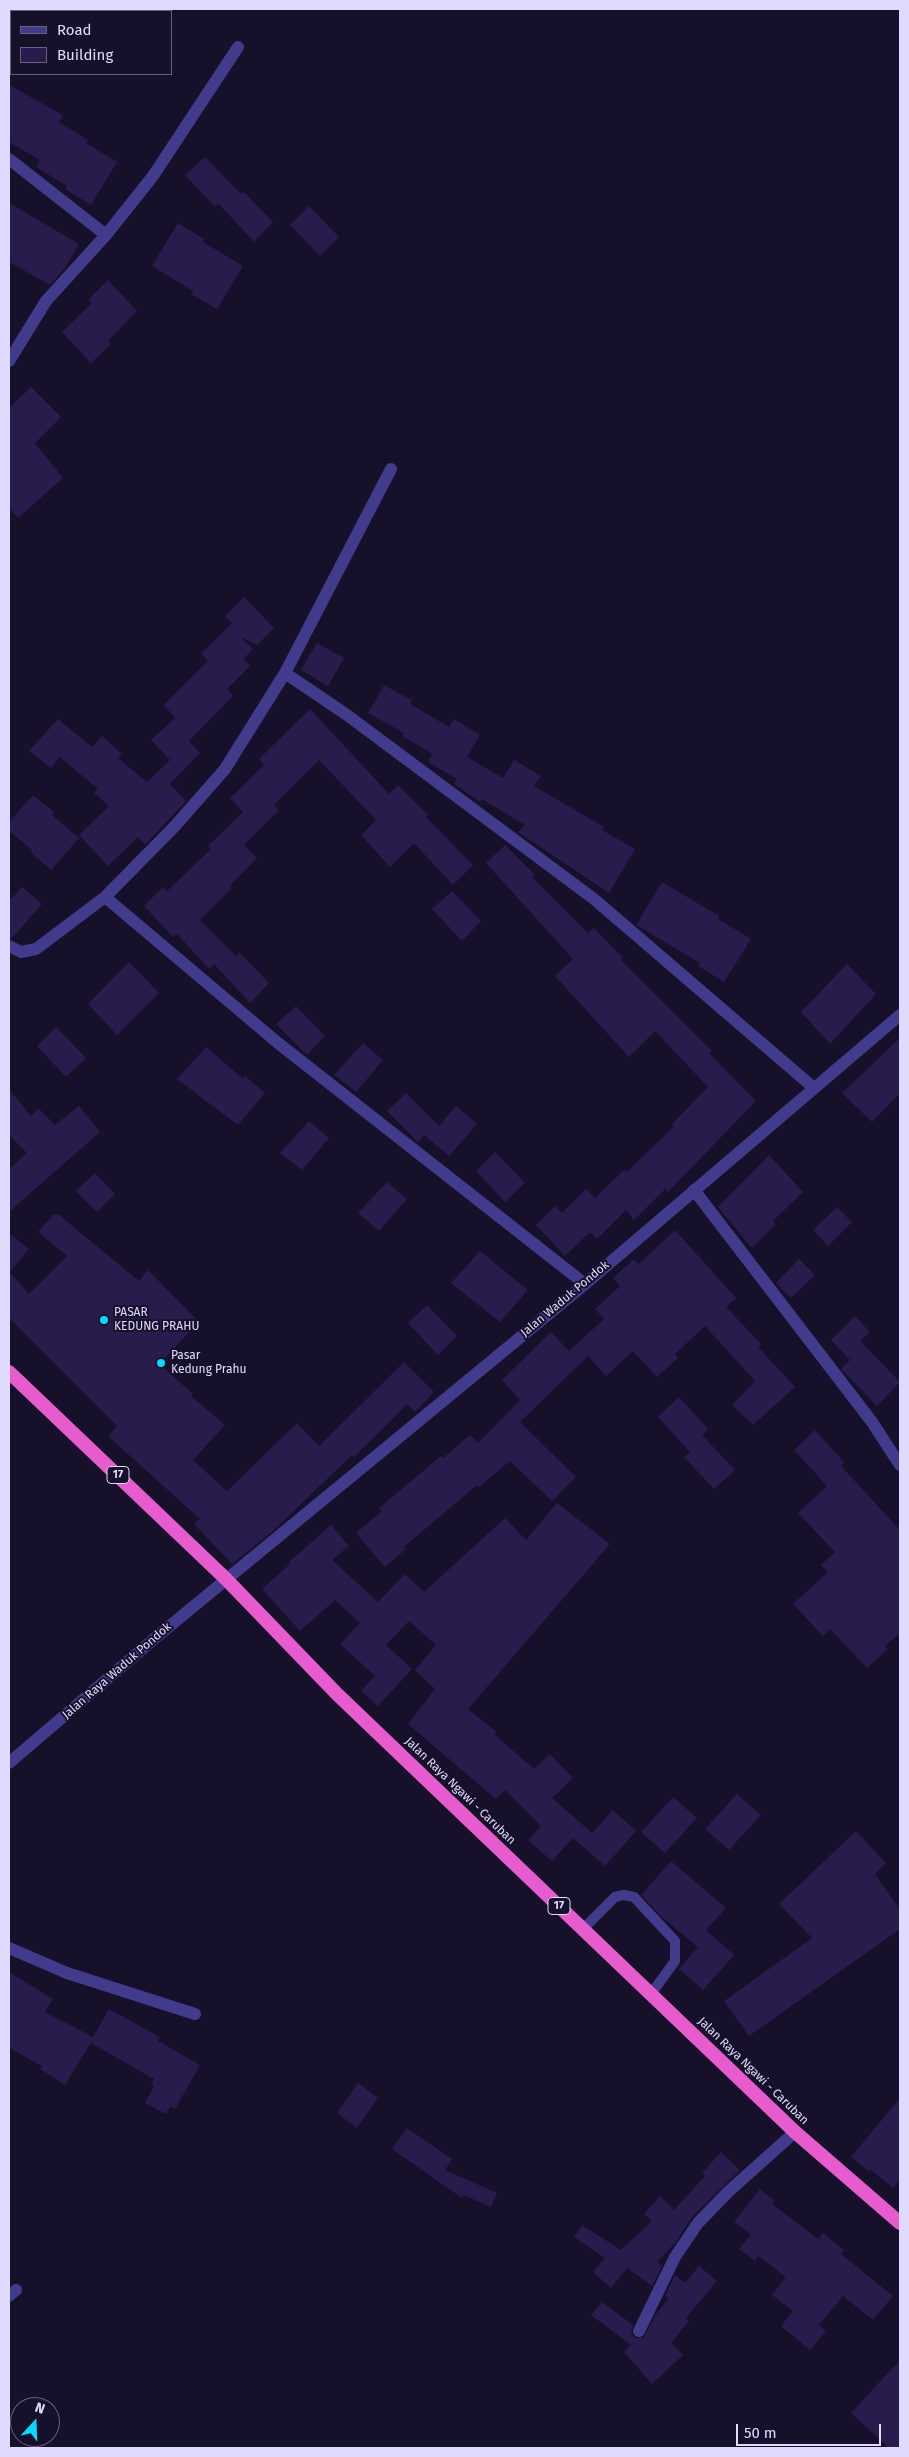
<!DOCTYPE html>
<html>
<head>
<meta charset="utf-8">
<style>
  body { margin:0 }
  #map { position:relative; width:909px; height:2457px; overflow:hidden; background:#16102b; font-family:"Fira Sans",sans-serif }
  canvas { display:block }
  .frame { position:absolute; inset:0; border:10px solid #e1daff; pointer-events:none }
  .legend { position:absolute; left:10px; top:10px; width:162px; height:65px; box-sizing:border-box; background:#16102b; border:1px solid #676180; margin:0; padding:6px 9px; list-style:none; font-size:15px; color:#e1daff }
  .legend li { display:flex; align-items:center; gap:10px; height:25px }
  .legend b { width:25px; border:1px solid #676180 }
  .north { position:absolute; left:10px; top:2397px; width:50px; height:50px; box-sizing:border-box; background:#16102b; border:1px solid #676180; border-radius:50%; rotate:20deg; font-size:14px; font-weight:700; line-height:20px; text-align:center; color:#e1daff }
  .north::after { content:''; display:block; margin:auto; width:18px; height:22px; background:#06d9ff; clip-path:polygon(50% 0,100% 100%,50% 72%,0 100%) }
  .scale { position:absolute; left:736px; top:2424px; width:145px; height:22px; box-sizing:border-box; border:2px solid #e1daff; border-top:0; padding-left:6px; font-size:15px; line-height:18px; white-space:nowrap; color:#e1daff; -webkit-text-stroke:4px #16102b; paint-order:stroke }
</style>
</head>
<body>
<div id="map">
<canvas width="909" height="2457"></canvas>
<div class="frame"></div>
<ul class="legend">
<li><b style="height:6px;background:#423b8b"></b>Road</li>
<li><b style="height:14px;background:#281c4c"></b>Building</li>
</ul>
<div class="north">N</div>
<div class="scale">50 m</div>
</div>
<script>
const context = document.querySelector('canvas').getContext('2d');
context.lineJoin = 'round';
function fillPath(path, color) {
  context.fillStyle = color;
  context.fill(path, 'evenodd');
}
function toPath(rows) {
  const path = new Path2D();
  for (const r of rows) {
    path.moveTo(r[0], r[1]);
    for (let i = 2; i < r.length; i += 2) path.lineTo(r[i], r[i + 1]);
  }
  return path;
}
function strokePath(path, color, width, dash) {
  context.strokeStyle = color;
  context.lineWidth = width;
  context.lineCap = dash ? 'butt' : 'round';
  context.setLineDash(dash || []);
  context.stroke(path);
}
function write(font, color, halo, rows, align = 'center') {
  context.font = font + ' "Fira Sans",sans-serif';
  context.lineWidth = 4;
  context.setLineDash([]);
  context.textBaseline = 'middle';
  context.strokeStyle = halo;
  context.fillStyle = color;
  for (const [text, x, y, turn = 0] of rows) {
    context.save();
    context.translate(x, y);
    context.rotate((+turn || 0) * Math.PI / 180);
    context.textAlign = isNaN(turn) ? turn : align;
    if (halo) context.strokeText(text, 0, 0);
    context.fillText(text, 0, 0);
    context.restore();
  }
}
fillPath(toPath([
  [9,85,63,115,59,122,88,140,86,143,117,162,91,205,65,189,67,186,36,167,40,160,9,142],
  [205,157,241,194,244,192,273,222,254,242,218,203,215,207,185,175],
  [9,203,79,244,65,268,50,285,9,262],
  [309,206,339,237,320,256,290,225],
  [178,223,204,239,203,242,243,266,217,309,191,294,193,291,152,266],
  [108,280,137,311,108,341,111,344,91,363,62,332,92,303,89,299],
  [31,387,61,417,35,443,63,478,18,518,9,508,9,408],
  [244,597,274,628,257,645,239,636,253,649,243,659,250,666,227,689,233,696,189,741,200,753,170,784,186,801,145,845,138,837,108,866,79,835,109,806,94,793,98,789,60,757,51,768,29,751,58,719,92,747,102,736,122,754,118,758,147,782,170,760,151,740,175,718,164,705,208,661,201,654,232,623,225,616],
  [317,643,344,658,328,686,301,670],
  [384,685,412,700,410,704,449,727,454,719,480,735,467,757,503,778,514,760,541,776,534,786,604,827,602,830,635,849,609,893,518,832,525,825,482,799,480,802,454,784,457,779,428,762,433,754,402,736,404,733,368,713],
  [310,709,389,794,398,785,428,815,426,817,473,865,453,885,414,843,390,867,361,835,376,820,319,760,274,805,279,810,244,845,257,858,230,885,232,888,200,920,236,956,240,953,269,983,250,1003,214,964,209,969,177,934,173,937,144,906,163,887,167,891,211,849,208,846,243,812,230,798,264,765,259,759],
  [33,795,54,812,52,815,79,838,51,870,30,852,32,850,9,831,9,822],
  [505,845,535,875,533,878,588,933,594,928,623,958,621,960,711,1050,709,1053,756,1101,668,1192,665,1189,634,1220,626,1210,597,1239,590,1232,565,1256,536,1225,555,1206,562,1213,586,1189,595,1198,624,1170,627,1172,674,1126,672,1124,708,1087,655,1031,629,1057,555,976,573,959,486,863],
  [662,882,719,916,718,919,751,939,724,982,698,966,700,963,636,925],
  [22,887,42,904,12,938,9,938,9,901],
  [452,891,481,921,462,941,432,909],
  [129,962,159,993,117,1035,88,1004],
  [847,964,876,994,830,1044,801,1012],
  [296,1006,325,1036,307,1055,276,1024],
  [56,1027,86,1058,66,1077,37,1046],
  [900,1038,900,1093,872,1122,842,1093],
  [363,1043,383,1060,356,1092,334,1075],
  [206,1047,243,1079,245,1076,265,1093,238,1125,177,1079],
  [9,1089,31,1116,39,1109,55,1125,79,1106,100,1132,9,1212,9,1169,27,1153,9,1135],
  [406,1093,439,1126,456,1106,477,1124,449,1156,424,1135,418,1142,387,1111],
  [309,1121,329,1138,302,1170,280,1153],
  [495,1152,525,1183,505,1202,476,1171],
  [769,1155,803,1192,773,1221,776,1224,752,1248,718,1207],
  [95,1173,115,1194,97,1212,76,1191],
  [387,1182,407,1199,379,1231,358,1213],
  [837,1207,852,1222,828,1246,813,1230],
  [53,1215,59,1215,139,1281,148,1270,199,1322,159,1364,193,1394,191,1396,225,1425,193,1460,227,1491,297,1423,319,1446,404,1362,434,1392,415,1412,407,1404,354,1457,352,1455,273,1531,232,1564,194,1524,200,1519,108,1436,117,1426,9,1318,9,1233,29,1249,10,1272,29,1294,67,1256,38,1232],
  [675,1230,736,1298,726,1307,761,1344,758,1347,795,1387,753,1425,732,1405,755,1381,705,1326,675,1354,678,1358,657,1377,633,1351,606,1376,588,1356,520,1422,576,1477,552,1501,510,1461,479,1487,477,1485,404,1547,406,1549,385,1567,356,1533,382,1511,379,1508,441,1456,443,1458,470,1435,478,1443,520,1400,502,1380,551,1332,569,1351,604,1319,595,1309,620,1286,613,1278,634,1259,639,1264],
  [480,1251,528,1290,500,1322,451,1283],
  [799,1259,815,1275,791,1298,776,1283],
  [427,1305,457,1336,438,1355,408,1323],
  [855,1316,870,1332,860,1341,900,1382,877,1406,841,1369,850,1360,831,1340],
  [679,1397,708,1429,702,1435,735,1470,714,1489,684,1457,690,1452,658,1417],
  [815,1430,844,1462,841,1466,900,1530,900,1633,885,1646,888,1649,867,1668,830,1629,823,1636,793,1604,828,1572,821,1565,835,1552,798,1513,827,1486,794,1450],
  [557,1503,610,1544,468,1709,497,1732,494,1734,534,1769,550,1754,573,1778,552,1798,592,1833,613,1810,636,1831,605,1866,573,1838,552,1861,528,1840,541,1826,505,1790,496,1799,408,1724,435,1689,415,1670,436,1645,409,1621,386,1645,412,1669,378,1706,361,1691,375,1676,340,1644,360,1623,335,1600,300,1631,262,1589,290,1564,289,1562,331,1525,349,1546,332,1560,378,1602,405,1574,424,1592,505,1518,526,1540],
  [737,1794,761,1815,729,1850,705,1829],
  [673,1797,697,1818,665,1853,641,1832],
  [856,1831,886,1863,875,1874,900,1910,900,1929,749,2036,724,2001,812,1938,779,1904],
  [671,1861,726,1908,706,1930,734,1955,703,1990,679,1969,698,1947,663,1918,641,1895],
  [9,1972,53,1999,45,2012,93,2037,109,2009,160,2037,158,2041,200,2065,175,2109,170,2106,166,2114,145,2103,154,2086,151,2084,154,2079,91,2043,65,2085,40,2069,42,2066,9,2048],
  [358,2083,378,2098,357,2128,337,2113],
  [900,2098,900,2179,893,2188,870,2169,868,2171,851,2157],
  [407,2128,452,2159,445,2170,497,2193,491,2207,464,2195,462,2198,392,2149],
  [721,2152,740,2170,692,2217,675,2243,657,2262,662,2266,652,2286,627,2268,611,2288,593,2272,605,2258,574,2237,582,2225,621,2250,652,2221,644,2214,660,2196,674,2210,705,2176,702,2173],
  [760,2189,775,2201,772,2204,818,2239,823,2233,844,2250,841,2254,893,2296,873,2320,843,2296,819,2325,826,2331,810,2350,781,2326,793,2311,772,2295,786,2277,758,2256,755,2261,739,2249,751,2234,734,2222],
  [699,2266,717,2281,686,2318,689,2321,671,2343,683,2355,652,2384,624,2352,631,2345,591,2315,602,2302,633,2325,631,2331,633,2336,636,2338,643,2338,657,2313,669,2298,665,2296,675,2275,685,2283],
  [900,2360,900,2448,889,2448,851,2413]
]), '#281c4c');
strokePath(toPath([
  [583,1929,615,1897,624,1895,634,1897,675,1941,675,1961,651,1994]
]), '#423b8b', 10);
strokePath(toPath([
  [9,159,106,235],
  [9,361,46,301,106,235,153,176,238,47],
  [285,673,347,715,594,899,814,1088],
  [105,897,278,1043,585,1284],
  [9,946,21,952,36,949,105,897,175,826,225,769,285,673,391,469],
  [694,1190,872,1422,900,1465],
  [9,1948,67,1973,195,2014],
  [9,2296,16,2290],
  [639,2331,675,2257,698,2223,728,2192,795,2132]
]), '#423b8b', 12);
strokePath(toPath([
  [9,1763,154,1639,585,1284,900,1015]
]), '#423b8b', 12);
strokePath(toPath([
  [9,1372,226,1579,337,1694,795,2132,900,2223]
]), '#e65bce', 14);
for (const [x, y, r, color] of [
  [104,1320,5,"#06d9ff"],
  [161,1363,5,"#06d9ff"]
]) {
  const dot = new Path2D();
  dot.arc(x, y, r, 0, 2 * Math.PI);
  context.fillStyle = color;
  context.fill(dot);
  strokePath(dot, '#16102b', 2);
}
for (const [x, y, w] of [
  [118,1475,22],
  [559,1906,22]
]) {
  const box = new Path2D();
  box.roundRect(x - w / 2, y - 8.5, w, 17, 4);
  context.fillStyle = '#16102b';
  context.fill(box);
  strokePath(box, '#e1daff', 1);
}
write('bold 11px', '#e1daff', null, [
  ["17",118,1475],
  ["17",559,1906]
]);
write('12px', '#e1daff', '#16102b', [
  ["Jalan Waduk Pondok",565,1299,-40],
  ["Jalan Raya Waduk Pondok",117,1671,-41],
  ["Jalan Raya Ngawi - Caruban",460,1791,44],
  ["Jalan Raya Ngawi - Caruban",753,2071,44]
]);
write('12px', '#e1daff', '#16102b', [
  ["PASAR",114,1313],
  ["KEDUNG PRAHU",114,1327],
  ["Pasar",171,1356],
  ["Kedung Prahu",171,1370]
], 'left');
</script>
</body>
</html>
